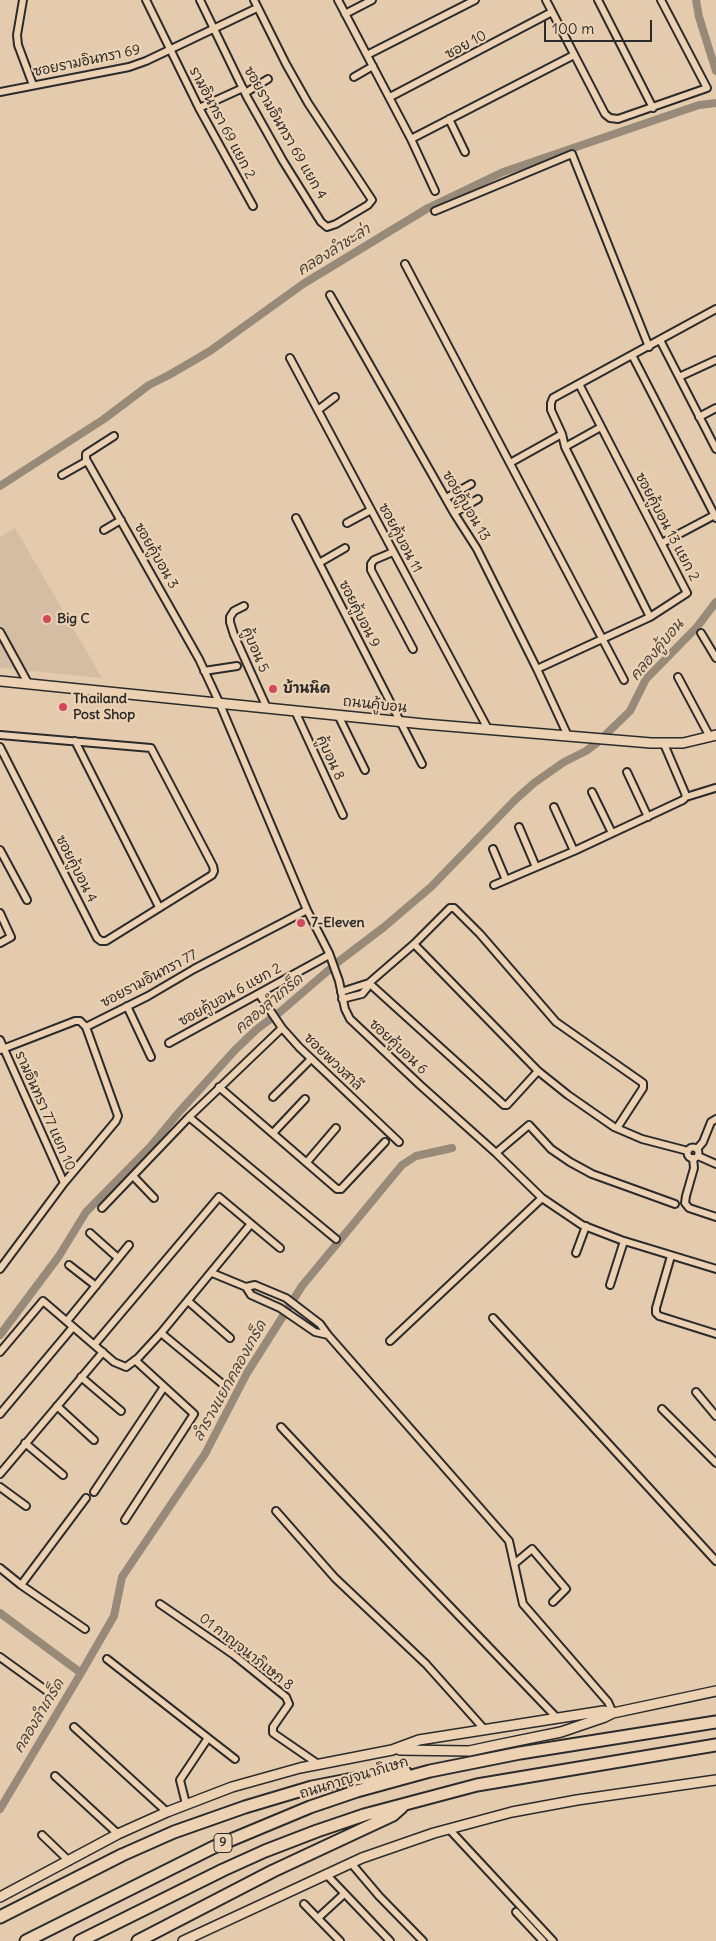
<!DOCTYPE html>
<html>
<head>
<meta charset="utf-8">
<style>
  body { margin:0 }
  #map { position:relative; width:716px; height:1941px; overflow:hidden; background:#e4cbae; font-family:Delius,sans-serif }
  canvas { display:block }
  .scale { position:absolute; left:544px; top:20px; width:108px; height:22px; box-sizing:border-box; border:2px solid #2b2b2b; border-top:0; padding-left:6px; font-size:15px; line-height:18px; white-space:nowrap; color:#2b2b2b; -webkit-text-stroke:4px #ecd2b3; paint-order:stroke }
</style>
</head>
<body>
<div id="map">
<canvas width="716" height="1941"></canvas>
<div class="scale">100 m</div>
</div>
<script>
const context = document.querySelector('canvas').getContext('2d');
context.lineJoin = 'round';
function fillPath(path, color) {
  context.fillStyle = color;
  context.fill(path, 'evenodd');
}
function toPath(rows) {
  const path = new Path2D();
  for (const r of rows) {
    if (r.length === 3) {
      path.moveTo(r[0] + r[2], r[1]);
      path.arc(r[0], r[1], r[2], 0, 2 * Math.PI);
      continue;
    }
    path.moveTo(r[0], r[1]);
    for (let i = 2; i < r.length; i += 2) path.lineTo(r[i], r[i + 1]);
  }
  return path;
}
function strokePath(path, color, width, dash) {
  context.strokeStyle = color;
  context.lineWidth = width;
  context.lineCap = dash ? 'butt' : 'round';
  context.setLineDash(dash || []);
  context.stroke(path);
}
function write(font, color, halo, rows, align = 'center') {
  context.font = font + ' Delius,"Playpen Sans Thai",sans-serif';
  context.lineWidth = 4.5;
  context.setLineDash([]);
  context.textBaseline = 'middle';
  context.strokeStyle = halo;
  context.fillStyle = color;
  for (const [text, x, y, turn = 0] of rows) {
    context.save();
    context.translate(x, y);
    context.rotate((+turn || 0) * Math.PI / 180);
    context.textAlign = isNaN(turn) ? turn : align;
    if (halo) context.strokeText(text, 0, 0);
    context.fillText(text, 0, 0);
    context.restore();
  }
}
fillPath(toPath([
  [15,528,102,678,0,668,0,537]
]), '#d4bda2');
strokePath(toPath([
  [696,0,699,17,716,71],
  [0,486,104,419,149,385,169,375,210,351,303,284,428,208,503,172,699,105,716,103],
  [0,1335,59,1256,86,1212,150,1147,180,1111,235,1050,257,1029,280,1012,338,962,384,927,431,887,515,800,534,783,564,762,586,751,598,742,630,711,646,679,697,627,716,602],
  [0,1613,81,1673,0,1809],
  [81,1673,114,1616,122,1577,205,1454,247,1373,302,1286,402,1165,416,1156,452,1148]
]), '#988a78', 8);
const minor = toPath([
  [23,0,17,35,18,45,33,85],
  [146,0,199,108,253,206],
  [200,0,247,97,283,161,321,222,327,227,336,224,368,205,372,200,308,103,286,64,254,0],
  [338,0,411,139,435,191],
  [546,0,605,114,610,118,618,119,707,88,661,0],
  [598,0,653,108],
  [345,14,372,0],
  [367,55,475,0],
  [354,77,373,66],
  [0,92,129,67,146,61,257,8],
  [245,93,268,79],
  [390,97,552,12],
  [199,108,243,88],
  [449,119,465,152],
  [411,139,574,55],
  [435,211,572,154,649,347],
  [405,264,624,680],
  [330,295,454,513,477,549,537,669,568,736],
  [660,340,716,449],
  [632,355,716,518],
  [290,358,488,729],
  [679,377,716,360],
  [318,410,335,397],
  [699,417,716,408],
  [114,436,86,454,86,459,199,659,219,702,307,910,329,953,339,981,345,1009,350,1019,420,1085,496,1153,542,1198,582,1225,621,1240,716,1269],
  [565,447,601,427],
  [510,463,562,434],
  [62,475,87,461],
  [446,498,471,484],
  [454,513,478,499],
  [296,518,422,764],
  [347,523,371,510],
  [104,530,121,520],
  [662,543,715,515],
  [393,552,374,560,371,564,371,570,413,649],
  [319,563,345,548],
  [244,606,234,611,230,617,230,622,234,635,267,708],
  [650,617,565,447,562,434,551,410,551,403,553,398,716,309],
  [0,632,28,683],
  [701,633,716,658],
  [537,669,650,617,687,593,579,384],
  [204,671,237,666],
  [678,677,710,737],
  [295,711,343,815],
  [338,715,365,770],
  [0,735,151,748,213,866,214,871,212,875,106,941,101,941,97,938,0,747],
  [75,741,159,907],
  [627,772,648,817],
  [592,792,612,833],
  [686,797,715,788],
  [554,807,574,851],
  [519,827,536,867],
  [493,849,506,880],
  [0,850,27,900],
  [494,885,574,851,683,800,686,797,685,793,664,744],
  [0,913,11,937,0,943],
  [414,944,538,1071,568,1095,614,1127,642,1139,688,1151],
  [369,983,504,1105,507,1105,538,1071],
  [341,992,369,983],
  [259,994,282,1028,299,1047,399,1142],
  [342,999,362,994,367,988,369,983,414,944,450,908,454,908,480,934,556,1022,643,1083,643,1088,617,1128],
  [127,1006,151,1057],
  [282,1028,189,1117,336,1239],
  [0,1040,64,1183],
  [169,1043,329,955],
  [0,1050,75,1021,80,1021,86,1027,148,996,194,969,307,910],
  [219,1087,337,1189,341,1189,385,1142],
  [273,1097,311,1059],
  [273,1133,305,1099],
  [693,1153,5.5],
  [697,1149,703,1142,711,1122,716,1119],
  [496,1153,529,1125,551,1149,570,1162,592,1174,675,1204],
  [698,1156,716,1164],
  [693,1158,694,1168,686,1196,685,1203,689,1208,716,1217],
  [307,1162,336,1128],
  [133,1176,154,1198],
  [102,1208,189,1117],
  [90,1233,118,1258],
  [576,1253,586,1226],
  [671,1256,656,1308,656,1313,659,1316,716,1334],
  [69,1265,96,1286],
  [0,1269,64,1183,116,1121,118,1116,86,1027],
  [212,1273,246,1287],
  [255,1285,286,1298,320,1324,328,1335,315,1332,280,1308,251,1295,246,1287,255,1285],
  [610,1285,624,1241],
  [188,1301,230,1338],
  [493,1318,716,1561],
  [67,1321,129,1245],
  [161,1333,225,1386],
  [328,1335,509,1541,523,1604,608,1702,613,1713],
  [390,1341,542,1198],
  [94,1345,219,1197,280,1248],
  [0,1352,43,1301,114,1362,126,1367,138,1358,161,1333,250,1225],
  [81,1377,121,1411],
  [696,1392,716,1416],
  [57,1406,94,1440],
  [662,1409,716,1463],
  [0,1414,73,1327],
  [281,1427,413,1568,557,1718],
  [25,1443,63,1475],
  [0,1474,103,1352],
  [0,1487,26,1506],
  [94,1492,164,1387],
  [276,1511,335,1578,426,1664,485,1730],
  [125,1520,194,1414,135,1360],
  [514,1564,532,1549,566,1589,553,1602],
  [0,1568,21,1585,85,1629],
  [21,1585,86,1498],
  [160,1604,234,1655,286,1697,289,1704,273,1727,273,1733,318,1764],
  [0,1657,47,1691],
  [107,1659,208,1738,180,1780,186,1804],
  [74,1727,167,1812],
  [208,1738,235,1759],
  [55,1776,118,1834],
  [449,1829,553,1941],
  [42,1835,69,1861],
  [351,1863,379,1896,423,1941],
  [326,1874,390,1941],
  [304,1904,340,1941],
  [516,1912,543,1941],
  [318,1918,344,1894]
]);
const secondary = toPath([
  [0,681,424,724,651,743,683,743,716,735],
  [400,1750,469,1751,497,1745,561,1732,605,1717,613,1713,716,1691],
  [0,1897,118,1834,167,1812,232,1787,300,1768,392,1750,419,1740,603,1711,613,1713],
  [183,1941,362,1858,434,1833,512,1812,577,1800,716,1780]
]);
const motorway = toPath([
  [0,1917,122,1855,174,1832,245,1807,312,1787,348,1780,405,1772],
  [26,1941,214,1847,310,1807,357,1791,430,1771,520,1753,716,1722],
  [80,1941,223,1870,265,1851,317,1831,364,1815,477,1785,716,1745],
  [138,1941,273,1871,393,1815,402,1807]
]);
strokePath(minor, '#2b2b2b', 10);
strokePath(secondary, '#2b2b2b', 12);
strokePath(motorway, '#2b2b2b', 15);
strokePath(minor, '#ecd2b3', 6);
strokePath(secondary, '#ecd2b3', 9);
strokePath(motorway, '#ecd2b3', 11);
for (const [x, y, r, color] of [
  [47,619,5,"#d1495b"],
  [273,689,5,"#d1495b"],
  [63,707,5,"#d1495b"],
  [301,923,5,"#d1495b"]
]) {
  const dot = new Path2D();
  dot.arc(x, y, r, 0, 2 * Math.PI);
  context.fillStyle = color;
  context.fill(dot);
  strokePath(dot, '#ecd2b3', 2);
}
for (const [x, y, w] of [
  [223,1843,18]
]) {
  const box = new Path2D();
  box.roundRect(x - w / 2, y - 9.5, w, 19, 4);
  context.fillStyle = '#ecd2b3';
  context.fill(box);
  strokePath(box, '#2b2b2b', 1);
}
write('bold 12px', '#2b2b2b', null, [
  ["9",223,1843]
]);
write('14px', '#2b2b2b', '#ecd2b3', [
  ["ซอย 10",466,45,-28],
  ["ซอยรามอินทรา 69",87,61,-12],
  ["รามอินทรา 69 แยก 2",222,123,62],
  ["ซอยรามอินทรา 69 แยก 4",285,133,60],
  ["ซอยคู้บอน 13",466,506,59],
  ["ซอยคู้บอน 13 แยก 2",667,527,62],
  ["ซอยคู้บอน 11",400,538,62],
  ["ซอยคู้บอน 3",156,556,60],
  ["ซอยคู้บอน 9",359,614,63],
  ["คู้บอน 5",255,650,67],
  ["ถนนคู้บอน",375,705,6],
  ["คู้บอน 8",330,758,65],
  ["ซอยคู้บอน 4",76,869,63],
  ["ซอยรามอินทรา 77",149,979,-28],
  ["ซอยคู้บอน 6 แยก 2",230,995,-29],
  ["ซอยคู้บอน 6",398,1047,43],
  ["ซอยพวงสาลี",333,1062,44],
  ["รามอินทรา 77 แยก 10",45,1111,66],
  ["01 กาญจนาภิเษก 8",246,1652,38],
  ["ถนนกาญจนาภิเษก",354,1778,-17]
]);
write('bold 14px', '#2b2b2b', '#ecd2b3', [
  ["Big C",57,619],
  ["บ้านนิค",283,689],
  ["Thailand",73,699],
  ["Post Shop",73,715],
  ["7-Eleven",311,923]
], 'left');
write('italic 15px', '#46433e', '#ecd2b3', [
  ["คลองลำชะล่า",334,250,-32],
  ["คลองคู้บอน",657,650,-50],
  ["คลองลำเกร็ด",269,1004,-40],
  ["ลำรางแยกคลองเกร็ด",230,1381,-61],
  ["คลองลำเกร็ด",39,1716,-59]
]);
</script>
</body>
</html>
